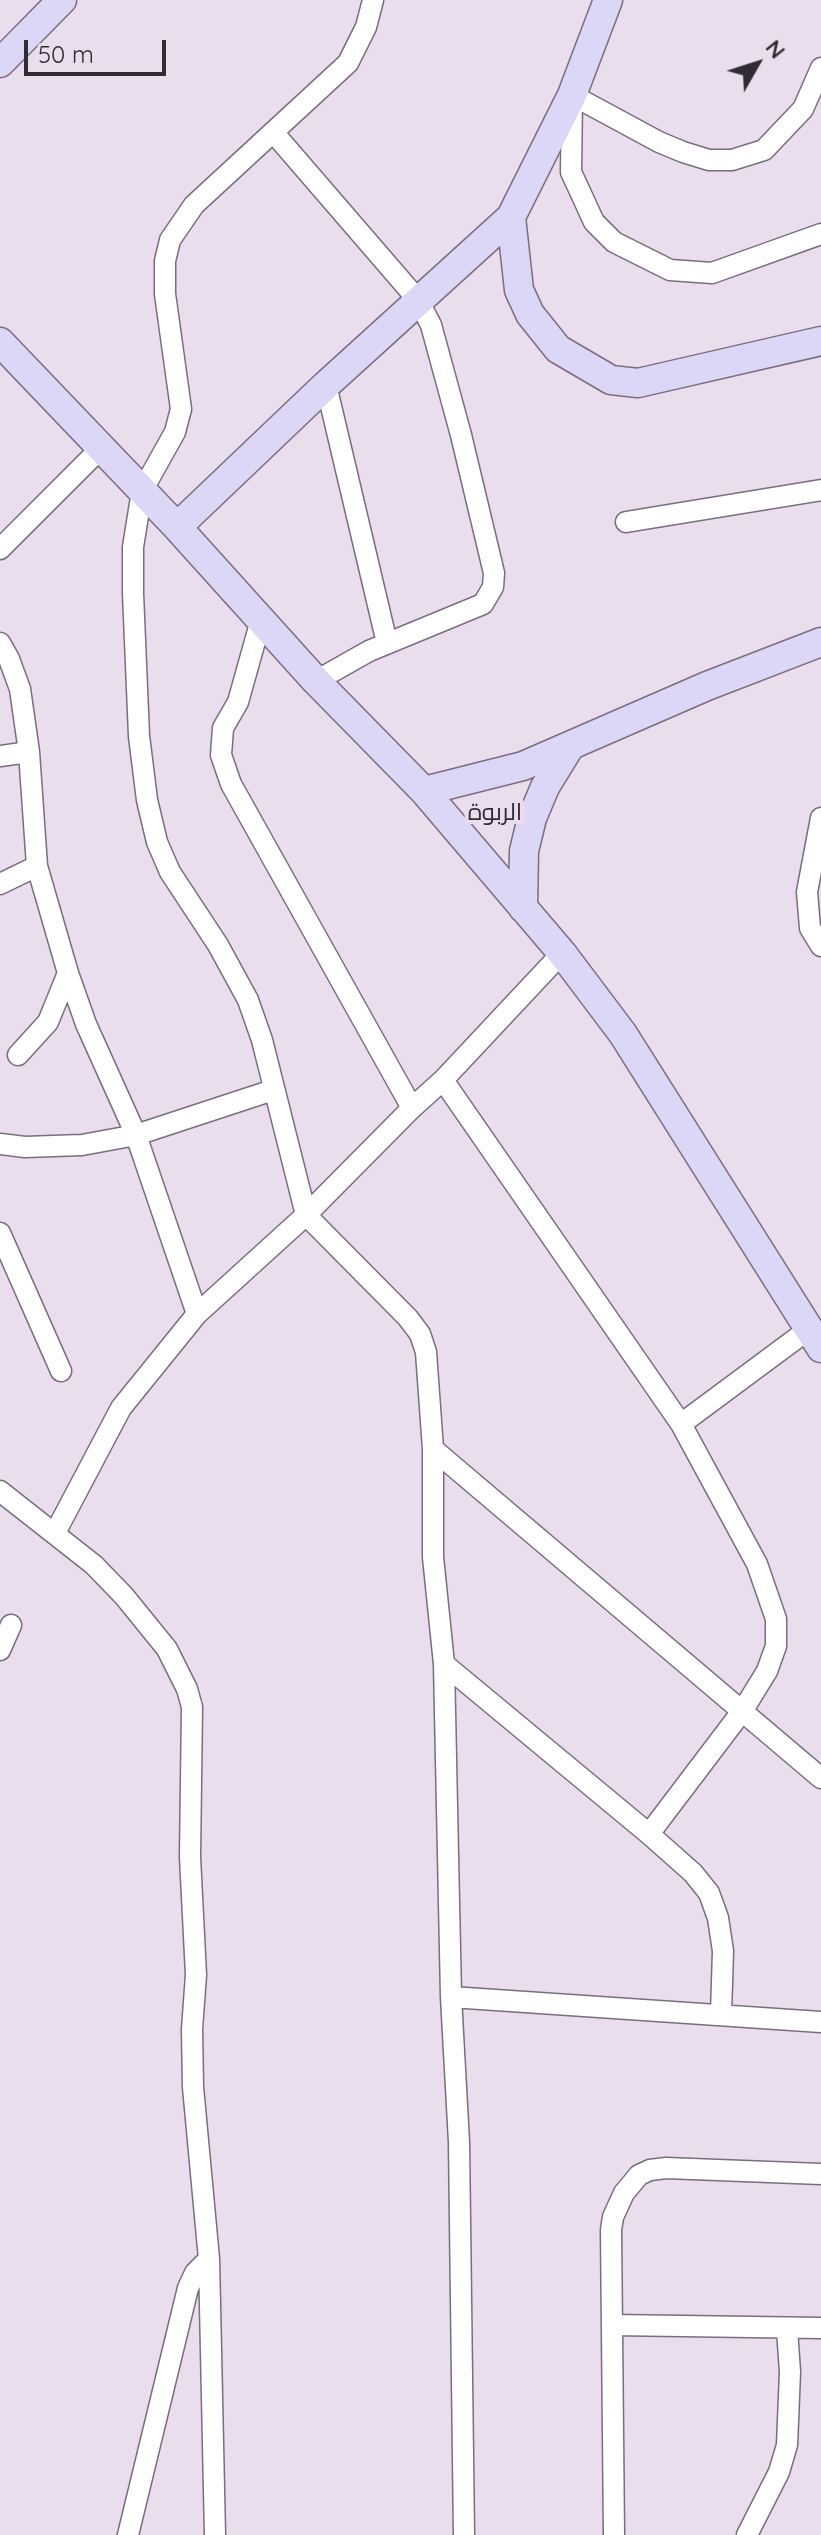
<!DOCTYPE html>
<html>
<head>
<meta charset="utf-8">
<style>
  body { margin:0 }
  #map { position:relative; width:821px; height:2535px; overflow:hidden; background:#eaddee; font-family:Quicksand,sans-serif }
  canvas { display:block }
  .north { position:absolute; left:717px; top:24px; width:80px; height:80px; -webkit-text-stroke:6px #eaddee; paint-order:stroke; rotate:51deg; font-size:22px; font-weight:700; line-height:32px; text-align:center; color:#312c33 }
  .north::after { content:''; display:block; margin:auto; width:28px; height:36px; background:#312c33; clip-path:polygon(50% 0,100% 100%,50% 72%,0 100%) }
  .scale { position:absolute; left:24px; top:40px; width:142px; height:36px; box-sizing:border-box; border:4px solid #312c33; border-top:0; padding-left:10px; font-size:24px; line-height:28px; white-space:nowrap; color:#312c33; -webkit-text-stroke:6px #eaddee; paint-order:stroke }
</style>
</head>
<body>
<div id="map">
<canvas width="821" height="2535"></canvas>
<div class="north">N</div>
<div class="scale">50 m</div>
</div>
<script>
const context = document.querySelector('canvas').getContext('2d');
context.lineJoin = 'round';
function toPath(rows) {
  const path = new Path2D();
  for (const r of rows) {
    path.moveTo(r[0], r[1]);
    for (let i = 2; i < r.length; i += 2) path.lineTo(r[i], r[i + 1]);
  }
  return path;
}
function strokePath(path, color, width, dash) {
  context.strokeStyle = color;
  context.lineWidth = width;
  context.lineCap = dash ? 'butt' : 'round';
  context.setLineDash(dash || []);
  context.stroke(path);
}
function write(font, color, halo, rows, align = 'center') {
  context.font = font + ' Quicksand,Cairo,sans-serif';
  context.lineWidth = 8;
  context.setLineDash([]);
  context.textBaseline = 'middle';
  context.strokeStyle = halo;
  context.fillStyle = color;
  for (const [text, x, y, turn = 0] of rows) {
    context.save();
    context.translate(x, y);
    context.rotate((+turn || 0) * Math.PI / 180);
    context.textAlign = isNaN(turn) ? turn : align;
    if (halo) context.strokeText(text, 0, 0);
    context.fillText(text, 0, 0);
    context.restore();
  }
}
const street = toPath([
  [373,0,366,27,348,63,194,205,170,240,165,261,165,294,181,409,175,432,142,491,133,547,133,593,139,736,147,800,157,842,170,872,218,945,248,1000,262,1040,306,1215,408,1318,420,1334,426,1352,433,1449,433,1557,444,1664,451,1997,459,2142,464,2535],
  [821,68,803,109,764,150,732,160,709,160,683,152,659,142,572,95,571,172,594,222,614,242,670,270,712,273,821,234],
  [273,132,418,300,431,325,461,435,494,573,493,587,483,604,369,651,316,681],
  [326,385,387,643],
  [626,522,821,490],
  [0,549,100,449],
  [261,620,238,702,223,728,221,755,231,784,412,1108],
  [0,643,9,659,20,689,29,752,37,866,68,973,48,1022,18,1055],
  [0,756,29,752],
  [821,818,807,892,810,928,821,946],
  [0,884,37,866],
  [68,973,86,1024,136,1135,197,1314],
  [443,1080,681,1424],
  [0,1144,25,1147,82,1145,136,1135,273,1090],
  [0,1233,61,1371],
  [433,1449,821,1778],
  [0,1491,94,1565,124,1596,167,1649,187,1689,192,1707,190,1857,196,1975,192,2029,193,2087,209,2259,215,2535],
  [55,1533,121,1408,197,1314,306,1215,412,1108,443,1080,562,953],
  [0,1650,11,1625],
  [444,1664,649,1834,693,1873,709,1893,718,1918,723,1951,721,2014],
  [649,1834,743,1710,767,1671,776,1646,776,1619,757,1564,681,1424,809,1329],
  [451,1997,821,2022],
  [612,2325,821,2328],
  [128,2535,188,2288,195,2273,209,2259],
  [614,2535,611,2230,613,2217,624,2193,639,2175,650,2170,666,2168,821,2174],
  [747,2535,779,2472,787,2445,790,2372,787,2329]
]);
const secondary = toPath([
  [608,0,572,95,511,217,519,290,530,314,558,349,611,380,638,383,821,341],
  [0,63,62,0],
  [0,342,177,527,316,681,424,791,562,953,623,1034,821,1348],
  [177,527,326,385,511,217],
  [424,791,523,766,707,686,821,642],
  [523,908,524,851,532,818,545,787,569,748]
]);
strokePath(street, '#796e7d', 23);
strokePath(secondary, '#796e7d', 31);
strokePath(street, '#fff', 20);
strokePath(secondary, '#dcd6f7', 28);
write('24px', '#352b38', '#eaddee', [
  ["الربوة",495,813]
]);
</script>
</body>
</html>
